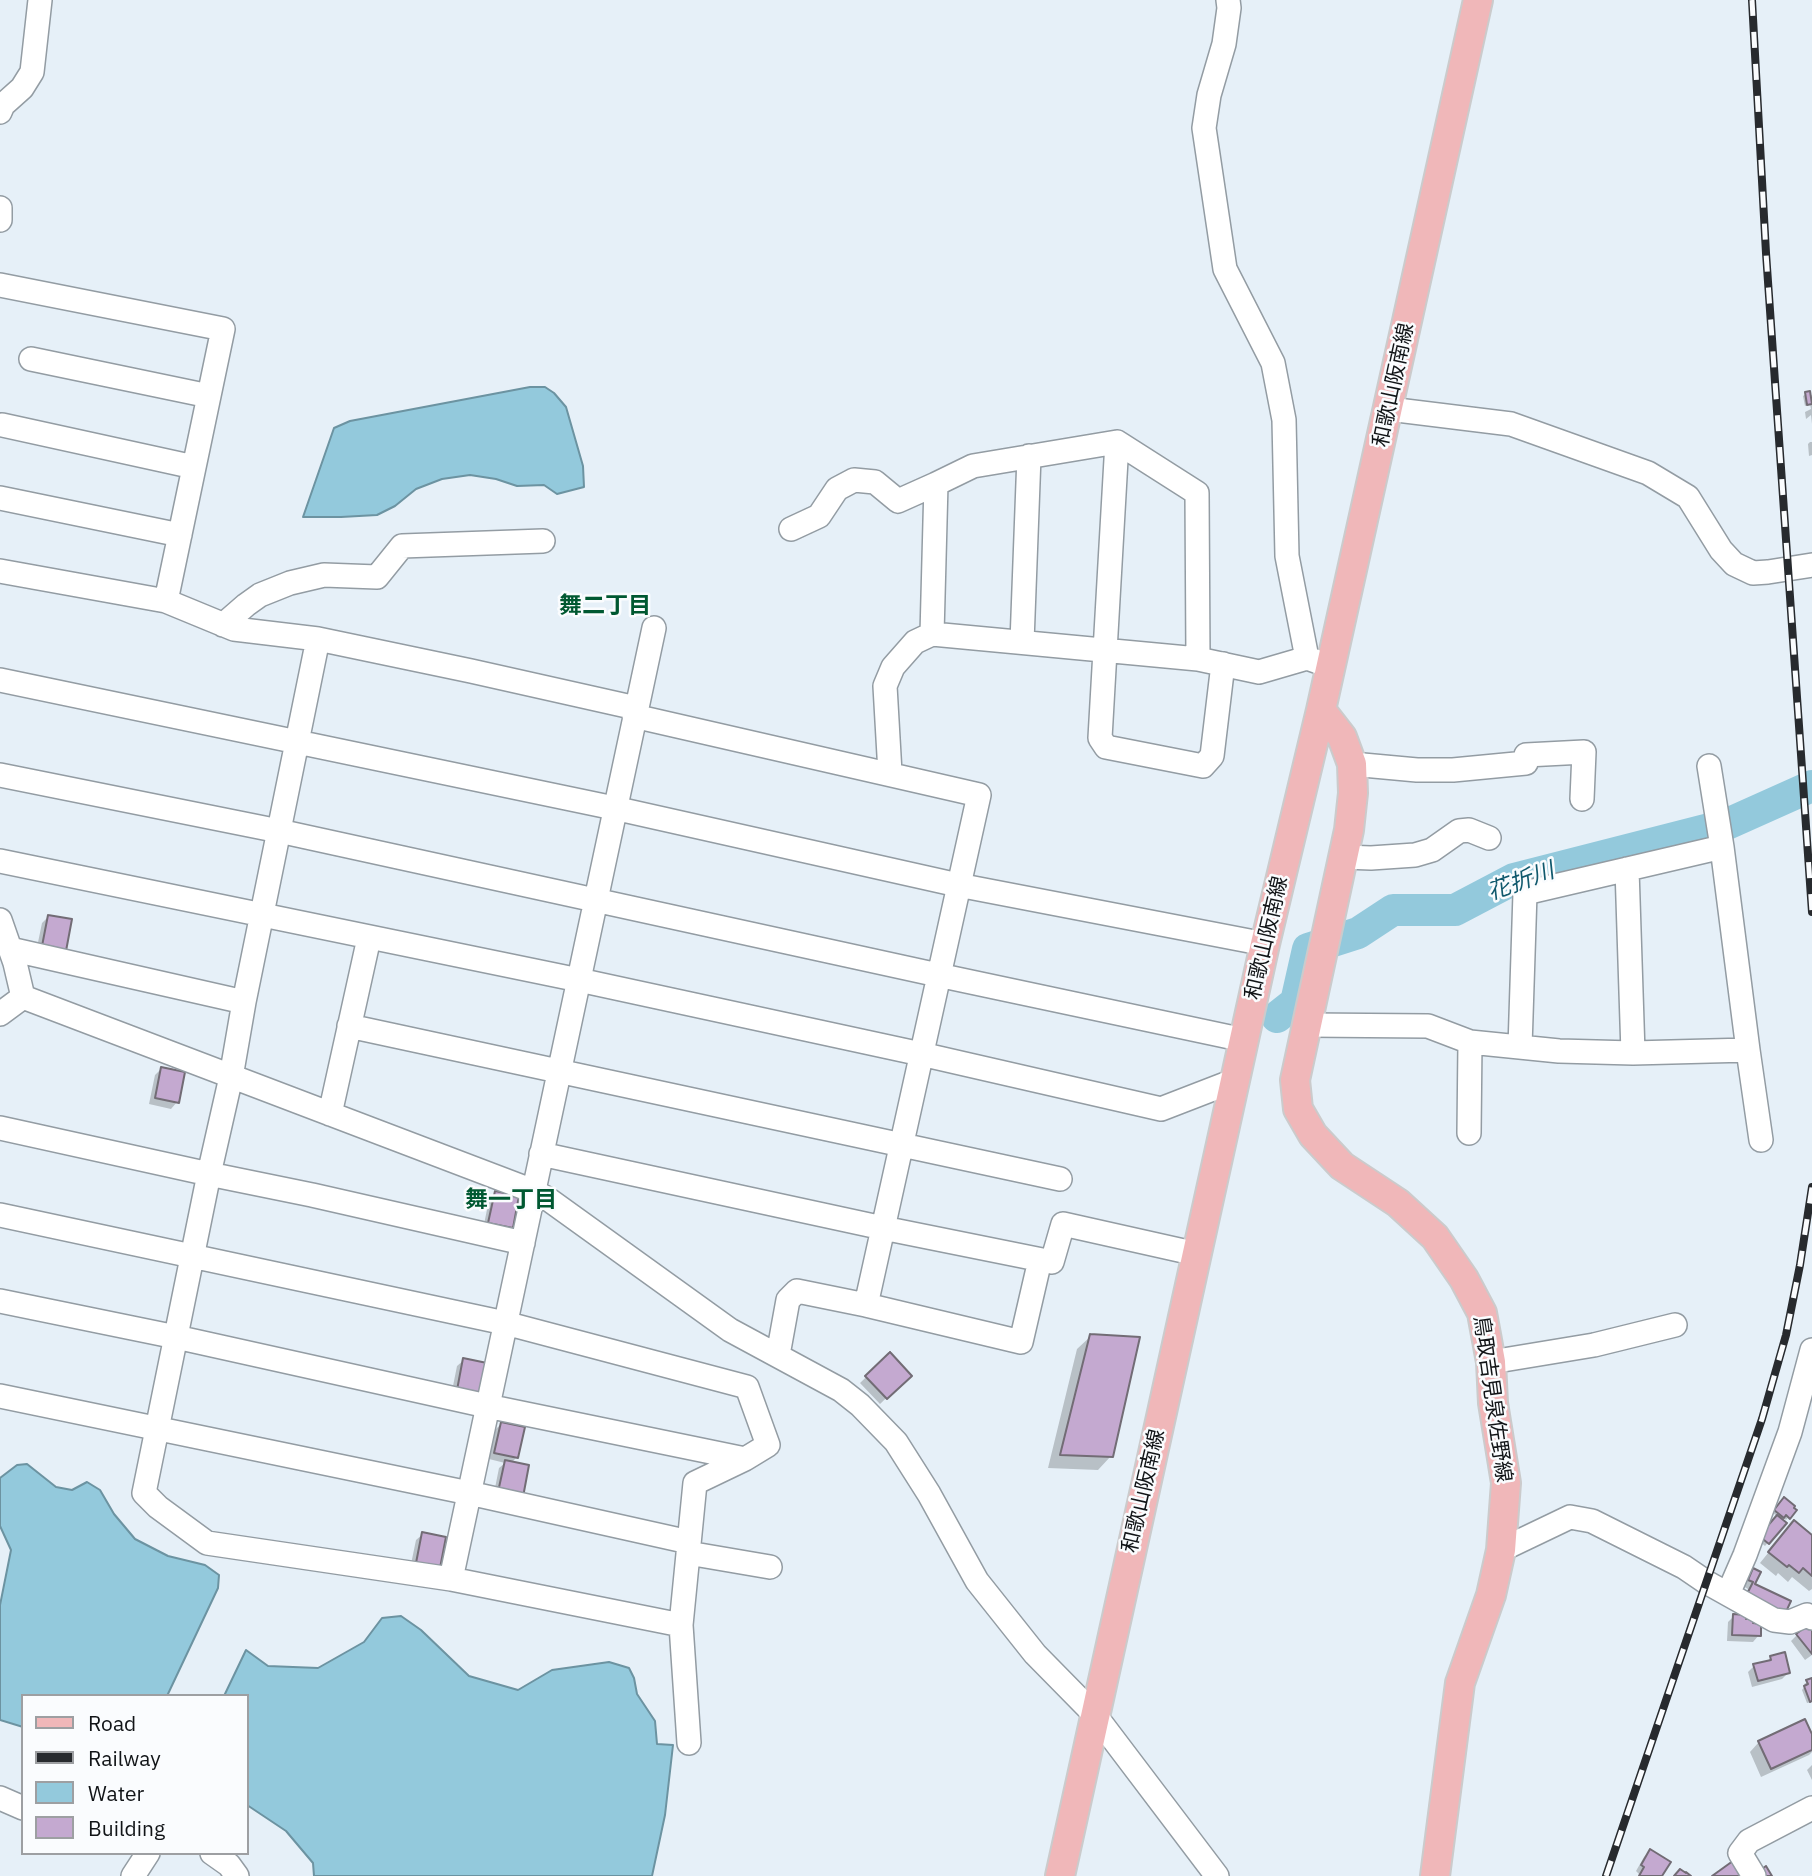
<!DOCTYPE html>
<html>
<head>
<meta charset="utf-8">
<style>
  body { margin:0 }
  #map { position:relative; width:1812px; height:1876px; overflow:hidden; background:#e6f0f8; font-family:"IBM Plex Sans",sans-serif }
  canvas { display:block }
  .legend { position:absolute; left:21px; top:1694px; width:228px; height:161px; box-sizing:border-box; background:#fafcfe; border:2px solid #9d9fa2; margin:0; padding:9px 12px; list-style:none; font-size:21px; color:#111417 }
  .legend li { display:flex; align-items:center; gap:14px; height:35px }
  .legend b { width:35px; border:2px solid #9d9fa2 }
</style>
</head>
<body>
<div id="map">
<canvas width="1812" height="1876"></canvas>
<ul class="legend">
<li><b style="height:9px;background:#f0b7b9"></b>Road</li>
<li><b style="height:9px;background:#272a2e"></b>Railway</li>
<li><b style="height:19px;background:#93c9dc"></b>Water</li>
<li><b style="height:19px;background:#c4a9d0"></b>Building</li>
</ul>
</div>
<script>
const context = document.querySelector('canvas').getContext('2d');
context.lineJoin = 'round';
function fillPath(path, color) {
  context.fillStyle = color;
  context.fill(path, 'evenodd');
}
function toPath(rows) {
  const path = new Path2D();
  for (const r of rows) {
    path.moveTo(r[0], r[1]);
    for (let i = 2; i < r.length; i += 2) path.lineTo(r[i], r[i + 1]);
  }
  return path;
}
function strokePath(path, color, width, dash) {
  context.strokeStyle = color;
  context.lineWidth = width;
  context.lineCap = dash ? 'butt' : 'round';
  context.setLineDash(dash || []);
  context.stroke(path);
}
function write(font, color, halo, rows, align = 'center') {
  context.font = font + ' "IBM Plex Sans","Noto Sans JP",sans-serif';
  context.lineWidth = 5;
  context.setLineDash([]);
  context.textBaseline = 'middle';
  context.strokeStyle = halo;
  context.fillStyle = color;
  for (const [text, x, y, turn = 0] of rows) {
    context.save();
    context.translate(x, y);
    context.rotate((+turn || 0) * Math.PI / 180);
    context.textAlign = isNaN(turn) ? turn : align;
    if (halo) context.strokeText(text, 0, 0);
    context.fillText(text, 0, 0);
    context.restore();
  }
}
const water = toPath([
  [530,387,545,387,554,393,566,407,583,466,584,487,557,494,544,485,517,486,496,479,470,475,442,479,416,489,395,506,377,515,341,517,303,517,334,428,350,421,530,387],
  [27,1464,56,1487,72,1490,87,1482,100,1490,114,1514,135,1539,168,1556,205,1565,219,1575,218,1588,167,1696,23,1696,23,1727,0,1720,0,1605,11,1550,0,1526,0,1478,17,1465,27,1464],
  [401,1616,421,1630,469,1676,518,1690,552,1670,609,1662,629,1668,634,1678,637,1694,655,1721,657,1744,673,1745,665,1815,652,1876,314,1876,313,1863,286,1831,247,1805,247,1696,224,1696,246,1650,268,1666,318,1668,364,1642,382,1618,401,1616]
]);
fillPath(water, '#93c9dc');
strokePath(water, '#6c93a1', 2);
fillPath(toPath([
  [1806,394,1809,397,1812,395,1812,424,1811,415,1806,419,1805,412,1811,409,1810,404,1805,406,1803,396],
  [1810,442,1812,442,1812,455,1809,456,1808,444],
  [49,916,58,956,36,952,42,923],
  [161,1069,177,1102,171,1109,149,1104,155,1075],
  [495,1193,511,1227,505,1233,483,1229,489,1200],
  [1091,1336,1111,1456,1098,1470,1048,1468,1077,1349],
  [889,1355,909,1376,880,1404,860,1383],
  [464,1360,479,1394,451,1396,457,1366],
  [501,1424,517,1457,511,1463,527,1466,493,1498,499,1468,505,1463,489,1459,495,1430],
  [1782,1502,1794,1510,1786,1520,1783,1517,1780,1519,1785,1523,1765,1546,1758,1540,1778,1517,1773,1513],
  [1785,1532,1812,1540,1812,1589,1809,1591,1792,1577,1788,1582,1778,1573,1776,1576,1760,1563],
  [423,1534,444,1538,410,1569,416,1540],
  [1754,1570,1754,1582,1752,1584,1789,1602,1740,1604,1748,1589,1743,1586,1747,1576],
  [1734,1616,1744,1621,1759,1635,1753,1642,1727,1641,1728,1622],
  [1812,1631,1812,1655,1805,1660,1791,1641,1797,1635],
  [1771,1658,1788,1673,1782,1679,1752,1687,1748,1672,1754,1666,1765,1663],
  [1812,1680,1812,1702,1807,1703,1802,1690,1805,1686,1804,1684],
  [1812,1738,1812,1752,1809,1755,1761,1777,1750,1752,1759,1742],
  [1812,1765,1812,1780,1807,1770],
  [1650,1851,1660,1876,1638,1876,1639,1874,1636,1871,1644,1857]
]), '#0003');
strokePath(toPath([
  [1277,1017,1296,1002,1308,949,1358,933,1393,910,1455,910,1514,879,1725,825,1812,786]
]), '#93c9dc', 32);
const building = toPath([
  [1810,391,1812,404,1807,405,1805,392,1810,391],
  [48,915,72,919,66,951,42,946,48,915],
  [161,1067,185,1072,179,1103,155,1098,161,1067],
  [495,1191,519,1196,513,1228,488,1223,495,1191],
  [1090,1334,1140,1337,1113,1457,1060,1455,1090,1334],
  [890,1352,912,1376,887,1399,865,1376,890,1352],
  [463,1358,487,1363,481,1394,457,1390,463,1358],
  [501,1422,525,1427,518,1458,494,1453,501,1422],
  [505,1460,529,1465,523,1497,498,1492,505,1460],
  [1784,1497,1795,1506,1794,1508,1797,1510,1790,1519,1786,1515,1784,1518,1774,1510,1784,1497],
  [1777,1515,1787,1523,1769,1544,1759,1536,1777,1515],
  [1794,1520,1812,1535,1812,1576,1803,1568,1799,1573,1789,1565,1787,1567,1768,1552,1794,1520],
  [422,1532,446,1537,440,1568,416,1563,422,1532],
  [1753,1568,1761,1572,1755,1584,1791,1601,1784,1616,1745,1598,1753,1582,1748,1580,1753,1568],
  [1733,1614,1746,1615,1746,1619,1753,1619,1753,1623,1761,1624,1761,1636,1732,1635,1733,1614],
  [1808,1625,1812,1630,1812,1654,1796,1634,1808,1625],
  [1785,1652,1790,1673,1758,1681,1753,1664,1771,1660,1770,1656,1785,1652],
  [1812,1678,1812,1701,1810,1702,1804,1686,1808,1684,1806,1680,1812,1678],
  [1805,1719,1812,1734,1812,1750,1771,1769,1758,1741,1805,1719],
  [1650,1849,1671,1862,1662,1876,1639,1876,1644,1867,1641,1865,1650,1849],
  [1737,1858,1746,1873,1741,1876,1712,1876,1737,1858],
  [1766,1866,1772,1876,1762,1876,1759,1871,1766,1866],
  [1680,1869,1686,1873,1686,1872,1691,1876,1674,1876,1680,1869]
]);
fillPath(building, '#c4a9d0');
strokePath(building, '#726c75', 2);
const minor = toPath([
  [1228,0,1229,8,1224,44,1209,95,1204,128,1225,269,1273,363,1284,420,1287,556,1307,658],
  [0,112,3,105,22,88,32,72,40,0],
  [0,208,0,220],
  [0,285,223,329,166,601],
  [31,359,209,396],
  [1389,409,1511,424,1648,473,1688,497,1721,550,1734,564,1753,573,1768,572,1812,565],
  [2,425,194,467],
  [1117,442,1100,738,1106,747,1203,766,1212,756,1223,664],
  [0,498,180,535],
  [791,529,819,516,837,489,854,480,875,482,898,501,936,484],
  [0,571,166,601,234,629,318,639,471,671,636,708],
  [223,625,246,605,260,595,290,583,324,575,377,577,402,546,543,541],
  [932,634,936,484,973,466,1117,442,1197,493,1198,659],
  [318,639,244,1002,231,1077,209,1174,144,1493,158,1507,207,1543,451,1579,681,1625],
  [1022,642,1029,456],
  [0,680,614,808,958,885,1265,944],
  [634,716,979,795,866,1305,797,1291,788,1300,778,1355],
  [1352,764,1417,770,1453,770,1526,763,1526,755,1584,752,1582,799],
  [890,773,885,686,893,667,915,642,932,634,1198,659,1259,672,1307,658,1321,663],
  [0,775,279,831,938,975,1244,1040],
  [1344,857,1371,858,1415,855,1432,850,1459,831,1469,830,1489,838],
  [0,861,579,980,921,1054,1161,1109,1236,1080],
  [1627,869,1633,1053],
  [0,920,15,963,23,997],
  [10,949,244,1002],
  [23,997,533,1191,548,1199,730,1330,841,1390,860,1405,896,1442,929,1494,977,1581,1035,1654,1095,1715,1217,1876],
  [0,1014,23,997],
  [1308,1025,1428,1026,1470,1042,1559,1051,1633,1053,1748,1050,1722,847,1709,766],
  [349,1026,1060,1179],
  [1520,1047,1525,893,1722,847],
  [1748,1050,1761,1140],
  [330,1114,369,938],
  [0,1128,209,1174,312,1195,523,1243],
  [1469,1133,1470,1042],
  [541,1154,883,1228,1052,1262,1063,1224,1197,1254],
  [0,1215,505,1323,747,1387,768,1445,745,1459,695,1483,681,1625,689,1743],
  [0,1301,176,1337,487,1406,745,1459],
  [866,1305,1021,1342,1040,1260],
  [1491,1362,1594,1345,1675,1325],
  [0,1396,469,1493,689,1542],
  [1501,1550,1570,1517,1592,1521,1684,1567,1706,1582,1774,1620,1790,1622,1807,1615,1812,1618],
  [688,1553,770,1567],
  [451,1579,654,628],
  [1728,1594,1745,1555,1790,1432,1812,1350],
  [0,1798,23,1808],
  [212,1853,229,1865,237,1876],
  [133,1876,148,1853],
  [1754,1876,1740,1853,1749,1841,1812,1808]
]);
const major = toPath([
  [1321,710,1342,737,1352,764,1353,793,1349,830,1295,1080,1298,1109,1313,1135,1342,1166,1398,1203,1435,1237,1464,1279,1482,1313,1491,1362,1493,1403,1506,1483,1501,1550,1491,1595,1460,1683,1435,1876],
  [1060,1876,1265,944,1321,710,1478,0]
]);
strokePath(minor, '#939ca3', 26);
strokePath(major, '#cbcbcc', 32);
strokePath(minor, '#fff', 23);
strokePath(major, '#f0b7b9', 28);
const rail = toPath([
  [1752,0,1766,253,1812,912],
  [1606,1876,1762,1419,1786,1335,1800,1265,1812,1187]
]);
strokePath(rail, '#272a2e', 8);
strokePath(rail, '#fafcfe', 5, [16]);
write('21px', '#111417', '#fafcfe', [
  ["和歌山阪南線",1394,385,-78],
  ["和歌山阪南線",1267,938,-77],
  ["鳥取吉見泉佐野線",1492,1399,82],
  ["和歌山阪南線",1144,1491,-77]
]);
write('bold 23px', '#005831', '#fafcfe', [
  ["舞二丁目",605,606],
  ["舞一丁目",511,1200]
]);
write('italic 23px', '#10596d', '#fafcfe', [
  ["花折川",1521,882,-20]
]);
</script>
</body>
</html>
